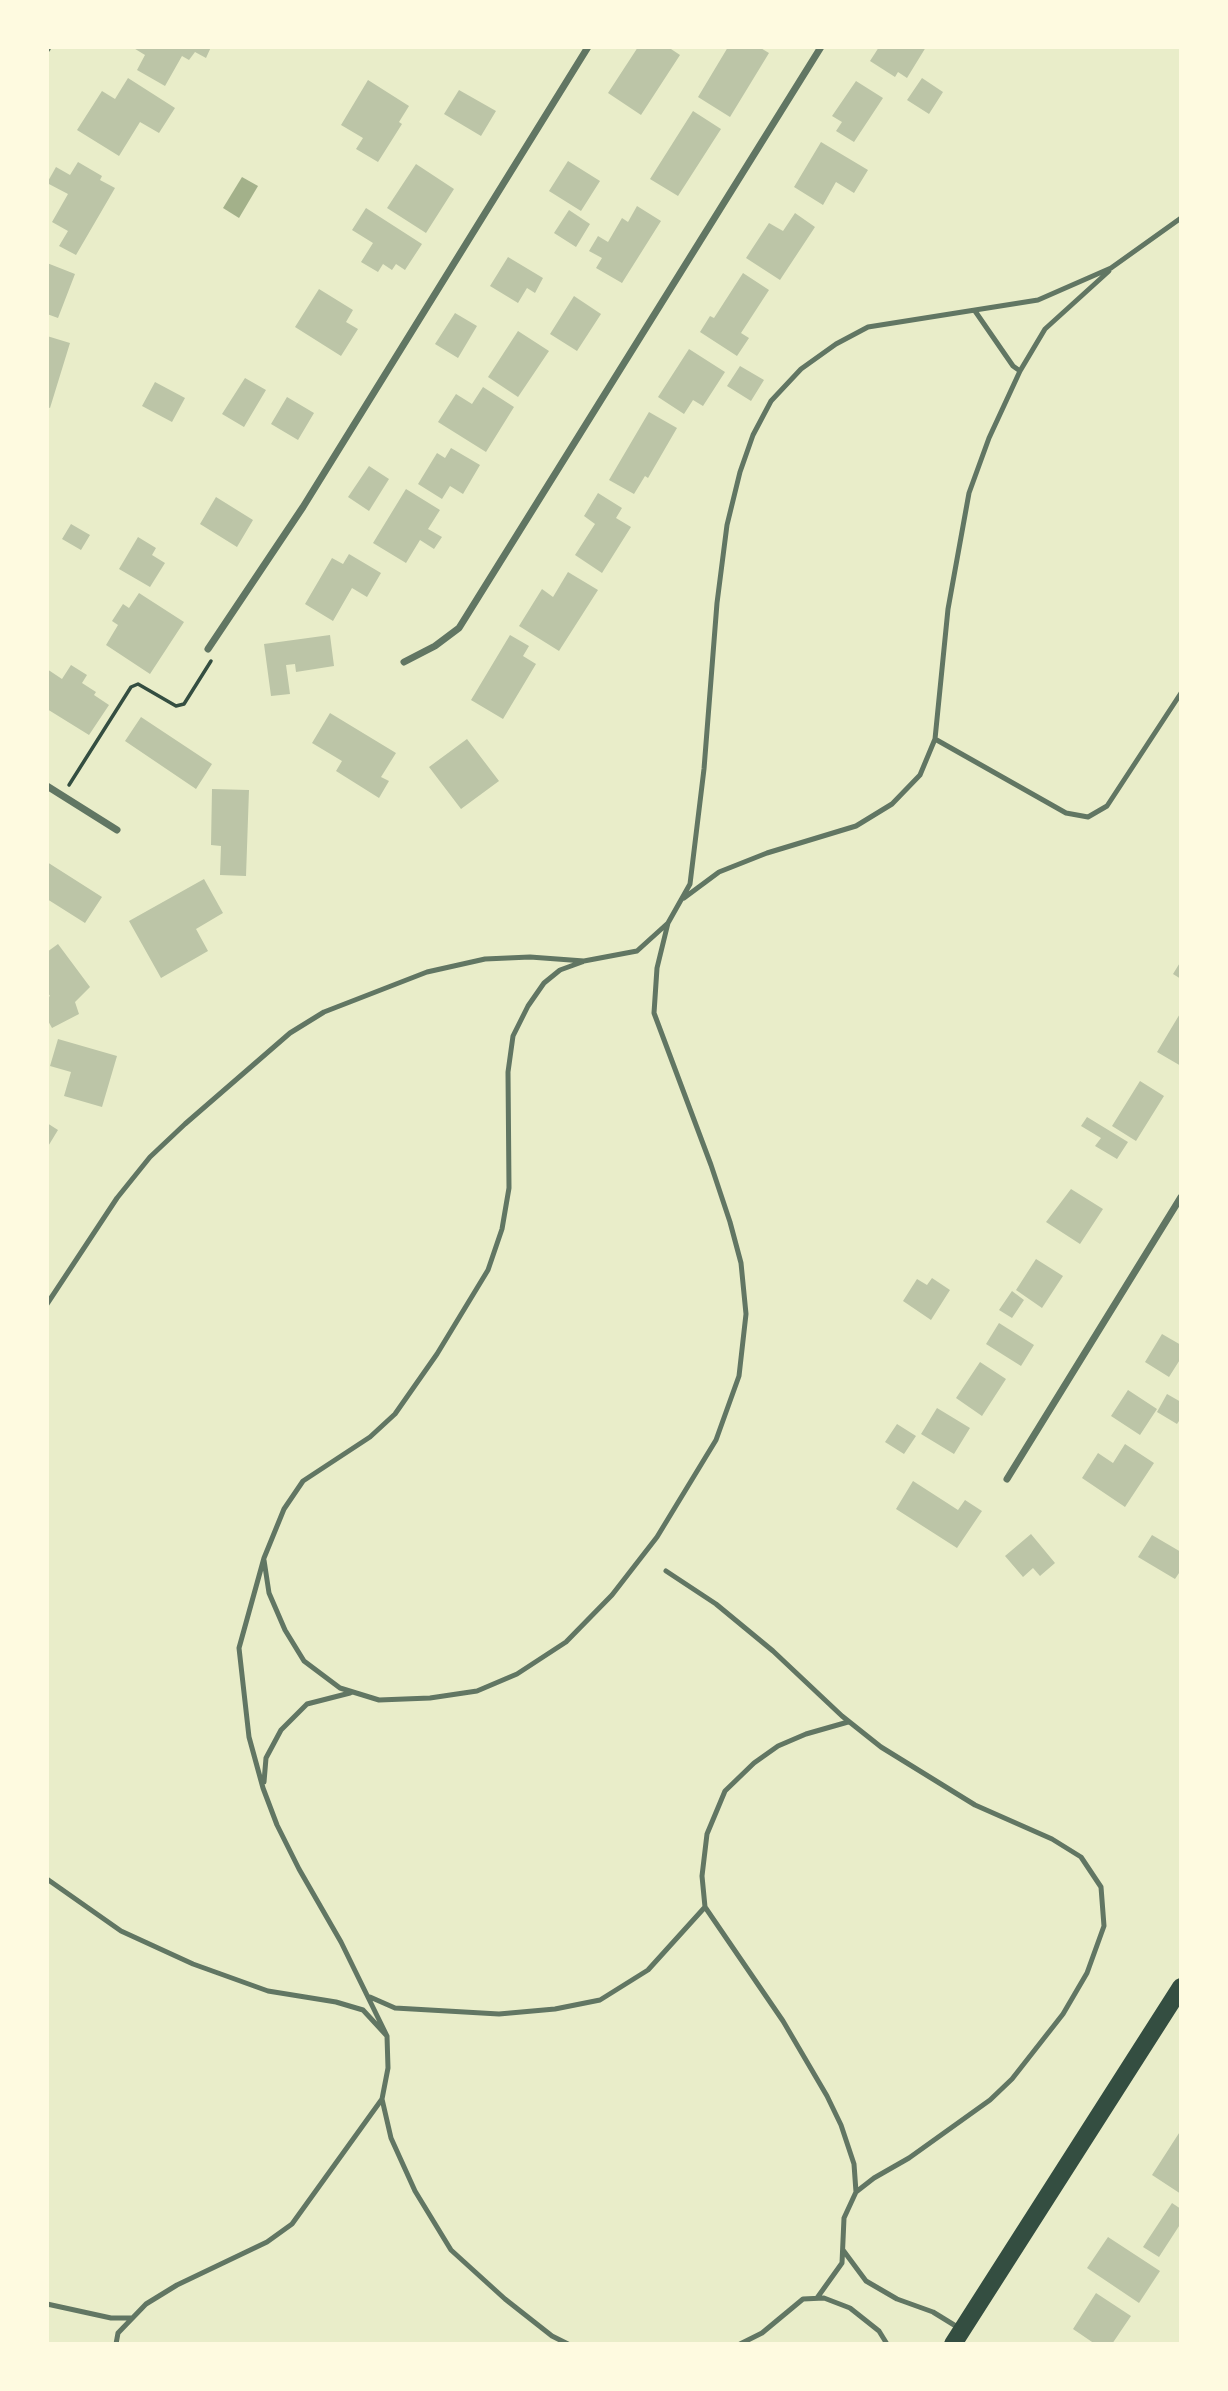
<!DOCTYPE html>
<html>
<head>
<meta charset="utf-8">
<style>
  body { margin:0 }
  #map { position:relative; width:1228px; height:2391px; overflow:hidden; background:#e9edc9; font-family:"Open Sans",sans-serif }
  canvas { display:block }
  .frame { position:absolute; inset:0; border:49px solid #fefae0; pointer-events:none }
</style>
</head>
<body>
<div id="map">
<canvas width="1228" height="2391"></canvas>
<div class="frame"></div>
</div>
<script>
const context = document.querySelector('canvas').getContext('2d');
context.lineJoin = 'round';
function fillPath(path, color) {
  context.fillStyle = color;
  context.fill(path, 'evenodd');
}
function toPath(rows) {
  const path = new Path2D();
  for (const r of rows) {
    path.moveTo(r[0], r[1]);
    for (let i = 2; i < r.length; i += 2) path.lineTo(r[i], r[i + 1]);
  }
  return path;
}
function strokePath(path, color, width, dash) {
  context.strokeStyle = color;
  context.lineWidth = width;
  context.lineCap = dash ? 'butt' : 'round';
  context.setLineDash(dash || []);
  context.stroke(path);
}
fillPath(toPath([
  [242,177,258,186,239,218,223,208]
]), '#a3b18a');
fillPath(toPath([
  [132,47,211,47,206,58,195,52,189,60,182,56,165,86,137,70,145,55],
  [638,47,668,47,680,55,641,115,608,93],
  [728,47,759,47,769,53,730,117,698,97],
  [879,47,926,47,907,78,898,72,895,77,870,61],
  [128,78,175,108,159,133,140,122,119,156,77,130,102,91,115,99],
  [922,78,943,92,929,114,907,100],
  [368,80,409,106,399,122,402,124,378,162,356,149,363,138,341,125],
  [856,81,883,98,854,142,836,131,842,122,832,116],
  [459,90,496,111,481,136,444,114],
  [693,111,721,129,678,196,650,179],
  [821,142,868,170,854,193,836,182,823,205,794,187],
  [568,161,600,181,581,211,549,191],
  [78,162,102,176,100,180,115,188,76,255,59,246,68,231,52,222,68,194,47,183,56,167,70,175],
  [416,164,454,189,426,233,387,208],
  [637,206,661,221,622,283,596,268,602,258,589,251,598,236,608,242,622,218,628,222],
  [366,208,422,244,405,270,396,264,392,270,383,264,378,272,361,262,373,243,352,230],
  [569,210,590,224,576,247,554,233],
  [795,213,815,227,780,280,746,258,769,223,783,231],
  [508,257,543,278,535,293,527,288,518,303,490,286],
  [47,263,75,274,58,318,47,314],
  [743,273,769,290,741,333,749,338,737,356,700,332,710,316,714,318],
  [319,289,353,310,346,322,358,329,341,356,295,327],
  [574,296,601,314,577,351,550,334],
  [455,313,477,326,458,358,435,344],
  [518,331,549,351,518,397,488,377],
  [47,336,70,343,50,408,47,407],
  [689,349,725,372,703,406,693,400,684,414,658,397],
  [740,366,764,380,751,401,727,386],
  [245,378,266,390,244,427,222,414],
  [155,382,185,398,172,422,142,406],
  [483,387,514,407,486,452,438,422,456,394,472,404],
  [287,397,314,413,298,440,271,424],
  [649,412,677,428,648,478,645,476,634,494,609,480],
  [451,448,480,465,463,494,450,486,442,499,418,484,437,453,445,458],
  [369,466,389,479,369,511,348,497],
  [406,489,440,510,428,529,442,537,434,549,420,540,406,563,373,543],
  [598,493,622,508,616,518,631,527,602,573,575,555,595,524,584,516],
  [216,497,253,520,237,547,200,524],
  [71,524,90,535,81,550,62,539],
  [138,537,156,548,152,555,165,563,150,587,119,569],
  [349,554,381,573,367,597,352,588,333,621,305,604,332,558,343,564],
  [568,572,598,590,559,651,519,626,542,589,553,597],
  [139,593,184,622,150,674,106,645,118,625,112,621,123,604,129,608],
  [330,635,334,666,296,672,295,664,286,665,290,694,271,696,264,644],
  [510,635,529,646,523,656,536,664,503,719,471,700],
  [71,665,87,675,82,683,96,692,94,695,109,705,89,735,47,709,47,669,62,679],
  [330,713,396,753,381,777,389,781,379,798,336,771,342,761,312,743],
  [141,717,212,764,196,789,125,741],
  [467,739,499,781,461,809,429,767],
  [212,789,249,790,246,876,220,875,221,846,211,845],
  [47,862,102,897,85,923,47,899],
  [204,879,223,913,196,929,208,951,161,978,129,921],
  [58,944,90,987,75,1002,79,1014,52,1028,47,1019,47,998,50,996,47,992,47,952],
  [1181,961,1181,979,1173,974],
  [1181,1012,1181,1066,1157,1052],
  [58,1039,117,1056,102,1107,64,1096,71,1072,50,1066],
  [1140,1081,1164,1096,1136,1141,1112,1126],
  [1087,1117,1128,1142,1117,1159,1095,1146,1101,1138,1081,1126],
  [47,1123,58,1130,47,1148],
  [1071,1189,1103,1209,1080,1244,1046,1222],
  [1036,1259,1063,1276,1042,1308,1016,1290],
  [932,1278,950,1290,931,1320,903,1301,917,1279,927,1285],
  [1012,1291,1024,1300,1012,1318,999,1310],
  [999,1323,1034,1345,1021,1366,986,1344],
  [1162,1334,1181,1345,1181,1358,1169,1377,1145,1362],
  [980,1362,1006,1379,982,1416,956,1398],
  [1128,1390,1157,1409,1140,1435,1111,1416],
  [1167,1394,1181,1402,1181,1418,1177,1424,1157,1412],
  [937,1408,970,1428,954,1454,921,1434],
  [897,1424,916,1436,904,1454,885,1442],
  [1125,1444,1154,1463,1125,1507,1082,1478,1098,1453,1113,1463],
  [913,1481,958,1510,965,1500,982,1511,957,1548,896,1509],
  [1031,1534,1055,1563,1040,1576,1033,1568,1023,1577,1005,1556],
  [1152,1535,1181,1552,1181,1570,1175,1579,1138,1557],
  [1181,2130,1181,2194,1152,2175],
  [1172,2203,1181,2209,1181,2223,1159,2257,1143,2247],
  [1108,2237,1160,2271,1139,2303,1087,2268],
  [1096,2293,1131,2316,1112,2344,1095,2344,1073,2329]
]), '#bcc5a7');
strokePath(toPath([
  [69,785,131,687,138,684,176,706,184,704,211,661]
]), '#344e41', 3.5);
strokePath(toPath([
  [975,311,1013,366,1020,371],
  [935,739,1066,813,1088,817,1107,806,1181,693],
  [684,898,719,872,767,853,856,826,892,804,920,775,935,739,948,609,969,493,989,438,1020,371,1045,329,1109,271],
  [47,1304,117,1198,150,1157,185,1124,290,1033,324,1012,427,972,485,959,530,957,584,961,637,951,668,923,690,884,704,769,717,603,727,525,740,472,753,435,771,401,801,369,836,344,868,327,1038,300,1111,268,1181,218],
  [264,1560,269,1593,285,1630,304,1661,340,1688,379,1700,430,1698,477,1691,517,1674,566,1642,612,1595,657,1537,716,1440,739,1376,746,1314,741,1263,730,1222,711,1165,654,1013,657,968,668,923],
  [666,1571,716,1604,773,1651,842,1716,881,1747,975,1805,1052,1839,1081,1857,1101,1887,1104,1926,1087,1973,1063,2014,1012,2079,990,2100,909,2158,874,2178,856,2192,844,2218,842,2263,817,2298],
  [848,1722,806,1734,778,1746,754,1763,725,1791,707,1834,702,1876,705,1907,783,2021,827,2096,841,2125,854,2164,856,2192],
  [264,1782,266,1758,281,1730,307,1704,350,1693],
  [47,1879,121,1931,193,1964,268,1991,336,2002,363,2010,387,2036,388,2068,382,2099,391,2138,415,2191,451,2250,505,2299,552,2336,568,2344],
  [370,1997,395,2008,499,2014,555,2009,600,2000,648,1970,705,1907],
  [387,2036,341,1942,299,1869,277,1825,263,1788,249,1737,239,1648,264,1558,284,1509,303,1481,370,1437,395,1414,437,1354,488,1270,502,1229,509,1188,508,1072,513,1036,528,1006,544,983,560,970,582,962],
  [843,2250,866,2281,897,2299,933,2312,959,2328],
  [47,2304,111,2318,132,2318],
  [116,2344,118,2333,146,2304,177,2285,267,2242,292,2224,382,2099],
  [740,2344,762,2333,803,2299,824,2298,850,2308,879,2331,887,2344]
]), '#617663', 5);
strokePath(toPath([
  [47,49,48,47],
  [208,649,303,507,588,47],
  [404,662,435,646,459,628,821,47],
  [47,786,117,830],
  [1007,1479,1181,1197]
]), '#617663', 7);
strokePath(toPath([
  [953,2344,1181,1987]
]), '#344e41', 18);
</script>
</body>
</html>
